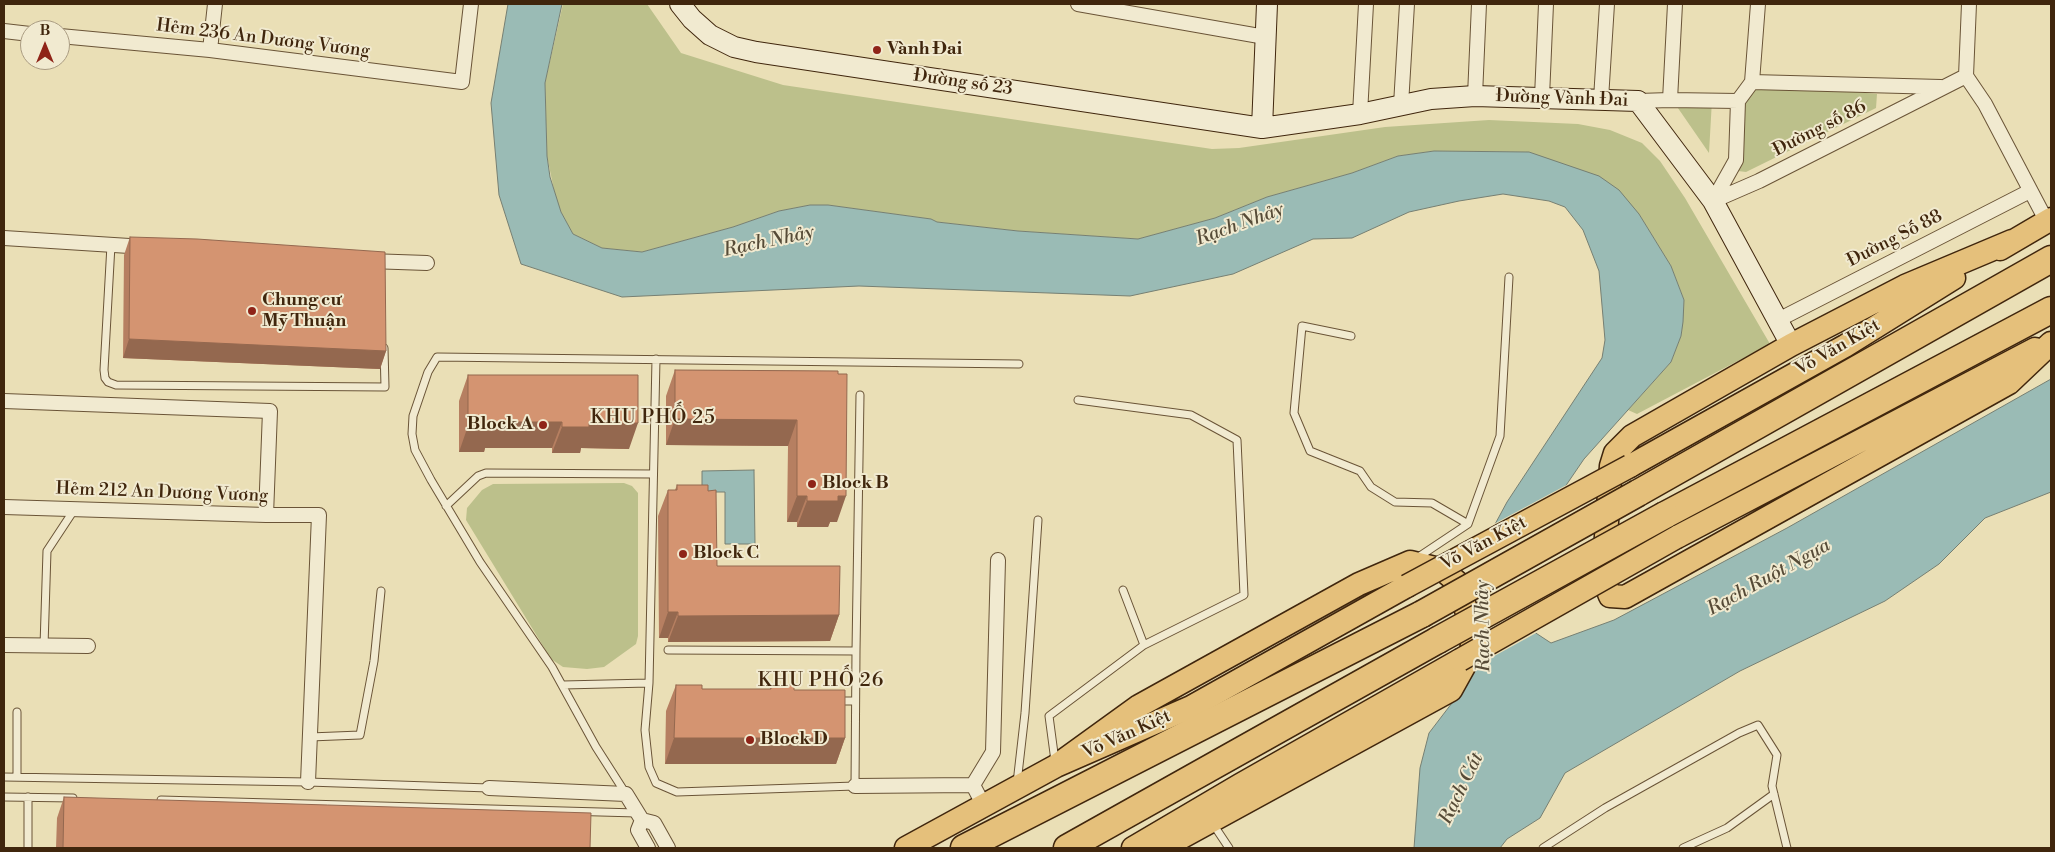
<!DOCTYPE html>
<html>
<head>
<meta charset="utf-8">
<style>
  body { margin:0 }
  #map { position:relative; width:2055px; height:852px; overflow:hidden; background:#eadfb6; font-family:"Libre Bodoni",serif }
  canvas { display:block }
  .frame { position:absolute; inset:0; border:5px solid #40260d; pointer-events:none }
  .north { position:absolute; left:20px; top:20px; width:50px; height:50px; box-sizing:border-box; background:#f1ead0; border:1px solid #aa9c82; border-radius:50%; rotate:0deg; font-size:14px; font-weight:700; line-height:20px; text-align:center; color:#40260d }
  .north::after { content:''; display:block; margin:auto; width:18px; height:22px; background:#8f2418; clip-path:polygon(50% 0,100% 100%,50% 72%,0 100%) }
</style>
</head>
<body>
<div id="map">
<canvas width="2055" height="852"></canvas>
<div class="frame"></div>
<div class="north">B</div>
</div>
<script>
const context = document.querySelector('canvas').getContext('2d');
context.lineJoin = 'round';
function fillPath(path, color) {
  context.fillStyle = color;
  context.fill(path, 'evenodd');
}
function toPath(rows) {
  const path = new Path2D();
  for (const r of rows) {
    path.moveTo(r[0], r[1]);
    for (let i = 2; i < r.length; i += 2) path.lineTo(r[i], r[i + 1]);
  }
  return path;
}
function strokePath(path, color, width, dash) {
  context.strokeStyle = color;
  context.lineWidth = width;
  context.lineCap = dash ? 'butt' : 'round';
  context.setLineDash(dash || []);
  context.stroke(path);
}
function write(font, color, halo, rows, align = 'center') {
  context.font = font + ' "Libre Bodoni",serif';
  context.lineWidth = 4;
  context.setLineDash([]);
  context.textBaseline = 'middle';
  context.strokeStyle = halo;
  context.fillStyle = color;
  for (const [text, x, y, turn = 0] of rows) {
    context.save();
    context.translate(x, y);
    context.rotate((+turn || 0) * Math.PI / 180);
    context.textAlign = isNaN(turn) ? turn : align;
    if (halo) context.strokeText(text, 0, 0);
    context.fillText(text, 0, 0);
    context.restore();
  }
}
fillPath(toPath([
  [563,4,647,4,681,53,783,85,1212,149,1239,148,1385,127,1489,120,1578,124,1610,130,1642,143,1660,161,1685,198,1770,344,1637,414,1628,410,1671,362,1681,336,1684,300,1671,266,1639,214,1529,152,1434,151,1398,156,1352,173,1267,197,1215,218,1138,239,1018,231,937,222,931,219,828,205,810,205,779,211,733,227,642,252,602,248,573,234,561,212,555,195,547,156,545,83],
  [1756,83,1877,94,1876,108,1746,172,1738,171,1741,100],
  [1671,98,1712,100,1709,153],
  [624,483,632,486,638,493,638,636,636,644,604,667,587,669,563,667,551,659,466,520,467,508,482,490,493,484]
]), '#bcc08b');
const water = toPath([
  [508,4,562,4,545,83,547,156,550,177,561,212,573,234,602,248,642,252,733,227,779,211,810,205,828,205,931,219,937,222,1018,231,1138,239,1215,218,1267,197,1352,173,1398,156,1434,151,1529,152,1599,176,1619,190,1639,214,1671,266,1684,300,1683,322,1681,336,1671,362,1584,459,1528,541,1515,567,1511,608,1519,622,1551,643,1614,620,1787,528,2051,379,2051,492,1985,518,1939,564,1885,601,1740,671,1565,773,1540,818,1507,839,1500,848,1414,848,1420,768,1429,733,1465,686,1481,650,1487,539,1507,502,1602,358,1605,340,1599,271,1583,230,1565,207,1549,201,1503,194,1459,201,1409,212,1352,238,1313,239,1233,274,1130,296,859,286,622,297,521,264,499,195,491,103,508,4],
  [754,470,755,544,725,544,725,492,702,492,702,471,754,470]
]);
fillPath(water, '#9abbb5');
strokePath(water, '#767f72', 1);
fillPath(toPath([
  [1572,482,1530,542,1517,568,1514,588,1514,608,1521,621,1538,632,1469,670,1478,649,1477,567,1485,537,1492,525]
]), '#eadfb6');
const lane = toPath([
  [111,245,104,370,105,378,108,382,116,385,385,387,384,348],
  [1351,336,1302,326,1294,413,1310,451,1360,471,1371,487,1395,502,1432,503,1468,524,1417,558],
  [656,359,649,683,645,730,649,767,656,783,677,792,855,786,856,651,668,650],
  [1078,400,1191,415,1237,440,1244,595,1144,645],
  [446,506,478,476,486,473,653,474],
  [1468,524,1500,436,1509,277],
  [44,646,47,551,74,510],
  [856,651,860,395],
  [563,685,649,683],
  [836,701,855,701],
  [310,737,360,735,374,661,381,591],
  [1055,761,1049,716,1144,645,1123,590],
  [4,777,308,782,489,788],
  [17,777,17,712],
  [1017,783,1025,713,1038,520],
  [626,794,596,747,552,667,480,562,431,480,415,450,412,434,413,416,428,372,437,357,1019,364],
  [4,797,73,798],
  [28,797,28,848],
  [161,800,637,813],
  [1213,824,1229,848],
  [1543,848,1605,808,1739,733,1758,725,1777,755,1772,786,1787,848],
  [1683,848,1727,828,1774,794]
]);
const street = toPath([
  [1078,4,1265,37],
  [1969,4,1966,76,1985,104,2047,222],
  [4,31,30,34],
  [60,36,210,50,462,82,471,4],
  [210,50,215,4],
  [1752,82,1941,87],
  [1475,96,1479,4],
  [1542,97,1546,4],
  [1601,99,1607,4],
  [1670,100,1675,4],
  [1638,101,1670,100,1738,101],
  [1401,105,1407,4],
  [1360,114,1366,4],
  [1713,201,1759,181,1966,76],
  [1713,201,1736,160,1738,101,1752,82,1758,4],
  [4,238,145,247],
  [369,261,427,263],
  [1778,320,2030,191],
  [4,401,270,411,266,515],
  [4,507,266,515,319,515,308,782],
  [4,645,88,646],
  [973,785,993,752,998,560],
  [855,786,973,785,984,806],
  [489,788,626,794,642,820],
  [648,848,638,830,642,820,654,823,668,848]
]);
const secondary = toPath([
  [680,4,692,19,710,35,734,47,756,52,1262,128,1360,114,1431,99,1475,96,1638,101,1713,201,1791,345],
  [1262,128,1267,4]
]);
const primary = toPath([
  [2012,241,1905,286,1791,345,1632,436,1615,453,1611,466,1603,578,1610,596,1625,597,2009,383,2051,343],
  [2000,249,2051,219],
  [1630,466,1845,346,1954,278],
  [1677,537,2035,349],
  [1056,766,1139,706,1359,584,1410,562,1443,570,1458,583,1473,633,1471,654,1451,690,1162,848],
  [906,848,1056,766,1191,707,1407,586],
  [1133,848,1240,785,1460,660]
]);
const highway = toPath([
  [1638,493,2051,259],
  [1665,515,2051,310],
  [964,848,1422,614],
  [1067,848,1438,640]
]);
strokePath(lane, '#6a5437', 9);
strokePath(street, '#6a5437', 16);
strokePath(secondary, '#40260d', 22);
strokePath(primary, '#40260d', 25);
strokePath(highway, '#40260d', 29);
strokePath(lane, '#f1ead0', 7);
strokePath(street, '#f1ead0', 14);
strokePath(secondary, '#f1ead0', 20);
strokePath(primary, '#e5c07b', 22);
strokePath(highway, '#e5c07b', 26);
const primaryBridge = toPath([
  [1407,586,1630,466],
  [1460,660,1677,537]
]);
const highwayBridge = toPath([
  [1422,614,1638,493],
  [1438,640,1665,515]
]);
strokePath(primaryBridge, '#40260d', 25, []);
strokePath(highwayBridge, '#40260d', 29, []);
strokePath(primaryBridge, '#e5c07b', 22);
strokePath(highwayBridge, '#e5c07b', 26);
fillPath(toPath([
  [130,237,386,351,380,369,123,358,124,255],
  [675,370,838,371,837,522,830,522,828,527,797,527,797,522,787,522,788,446,666,445,666,396],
  [468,375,629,449,581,448,580,453,552,453,552,448,485,448,484,452,459,452,459,401],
  [677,485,708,491,717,566,839,615,830,641,668,642,668,638,659,638,658,516,668,490,675,490],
  [676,685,702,689,770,689,771,685,794,690,845,738,836,764,665,764,666,711],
  [64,797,590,848,56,848,57,818]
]), '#b67f61');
fillPath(toPath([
  [129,339,386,351,380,369,123,358],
  [675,419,797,420,788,446,666,445],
  [494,422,562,422,552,448,485,448,484,452,459,452,468,426],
  [589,423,638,423,629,449,581,448,580,453,552,453,562,427],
  [797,496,807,496,797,522,787,522],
  [838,496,846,496,837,522,830,522,828,527,797,527,807,501],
  [668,612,678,612,668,638,659,638],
  [839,615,830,641,668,642,678,616],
  [674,738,845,738,836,764,665,764]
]), '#94684f');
const building = toPath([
  [130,237,197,239,385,252,386,351,129,339,130,237],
  [675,370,838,371,838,374,847,374,846,496,838,496,838,501,807,501,807,496,797,496,797,420,675,419,675,370],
  [468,375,638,375,638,423,589,423,589,427,562,427,562,422,494,422,494,426,468,426,468,375],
  [677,485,708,485,708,491,716,490,717,566,840,566,839,615,678,616,678,612,668,612,668,490,677,490,677,485],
  [676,685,702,685,702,689,771,689,771,685,794,685,794,690,845,690,845,738,674,738,676,685],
  [64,797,591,813,590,848,63,848,64,797]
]);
fillPath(building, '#d49471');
strokePath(building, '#94684f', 1);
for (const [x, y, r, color] of [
  [877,50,5,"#8f2418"],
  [252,311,5,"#8f2418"],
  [543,425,5,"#8f2418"],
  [812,484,5,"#8f2418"],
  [683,554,5,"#8f2418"],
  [750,740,5,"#8f2418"]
]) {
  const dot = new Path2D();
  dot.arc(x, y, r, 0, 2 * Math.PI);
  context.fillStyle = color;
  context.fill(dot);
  strokePath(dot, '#f1ead0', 2);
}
write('18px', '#40260d', '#f1ead0', [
  ["Hẻm 236 An Dương Vương",263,39,7],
  ["Đường số 23",963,83,8],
  ["Đường Vành Đai",1562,99,2],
  ["Đường số 86",1820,129,-27],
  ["Đường Số 88",1895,239,-27],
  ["Võ Văn Kiệt",1838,348,-30],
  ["Hẻm 212 An Dương Vương",162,493,2],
  ["Võ Văn Kiệt",1484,544,-28],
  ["Võ Văn Kiệt",1127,735,-24]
]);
write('bold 18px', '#40260d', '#f1ead0', [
  ["Vành Đai",887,50],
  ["Chung cư",262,301],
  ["Mỹ Thuận",262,322],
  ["Block A",533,425,"right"],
  ["Block B",822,484],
  ["Block C",693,554],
  ["Block D",760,740]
], 'left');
write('italic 19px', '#564b37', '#f1ead0', [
  ["Rạch Nhảy",1240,225,-20],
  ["Rạch Nhảy",769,242,-12],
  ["Rạch Ruột Ngựa",1769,578,-29],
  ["Rạch Nhảy",1484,626,-91],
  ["Rạch Cát",1462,789,-64]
]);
context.letterSpacing = '1px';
write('19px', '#40260d', '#f1ead0', [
  ["KHU PHỐ 25",653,418],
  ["KHU PHỐ 26",821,681]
]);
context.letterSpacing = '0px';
</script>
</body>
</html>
